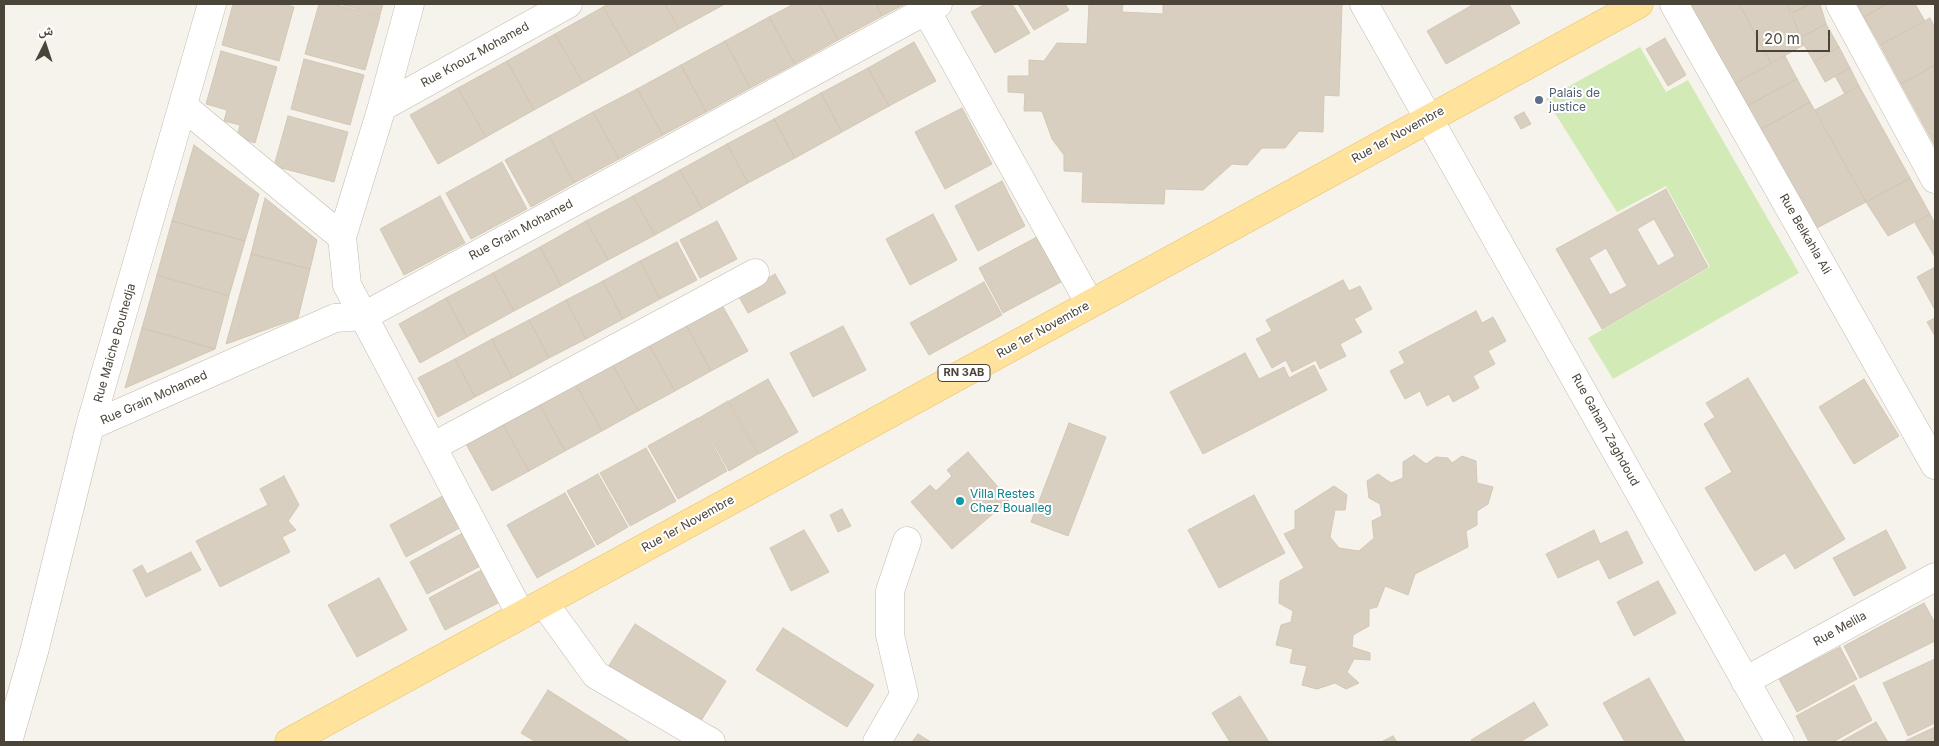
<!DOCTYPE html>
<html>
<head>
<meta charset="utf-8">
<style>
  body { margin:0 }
  #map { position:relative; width:1939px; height:746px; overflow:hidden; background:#f6f3ec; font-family:Inter,"Noto Naskh Arabic",sans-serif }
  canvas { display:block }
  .frame { position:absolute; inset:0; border:5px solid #4b4439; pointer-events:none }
  .north { position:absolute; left:20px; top:20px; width:50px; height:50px; -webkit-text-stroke:4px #fff; paint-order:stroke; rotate:4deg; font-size:14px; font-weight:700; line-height:20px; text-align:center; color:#4b4439 }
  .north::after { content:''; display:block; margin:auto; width:18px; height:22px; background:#4b4439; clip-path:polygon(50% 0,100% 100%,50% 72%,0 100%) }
  .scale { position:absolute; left:1756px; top:30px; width:74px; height:22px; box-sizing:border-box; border:2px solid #4b4439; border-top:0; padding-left:6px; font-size:15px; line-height:18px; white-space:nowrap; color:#4b4439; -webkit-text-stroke:4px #fff; paint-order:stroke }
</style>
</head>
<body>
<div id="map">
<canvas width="1939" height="746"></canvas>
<div class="frame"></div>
<div class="north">ش</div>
<div class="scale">20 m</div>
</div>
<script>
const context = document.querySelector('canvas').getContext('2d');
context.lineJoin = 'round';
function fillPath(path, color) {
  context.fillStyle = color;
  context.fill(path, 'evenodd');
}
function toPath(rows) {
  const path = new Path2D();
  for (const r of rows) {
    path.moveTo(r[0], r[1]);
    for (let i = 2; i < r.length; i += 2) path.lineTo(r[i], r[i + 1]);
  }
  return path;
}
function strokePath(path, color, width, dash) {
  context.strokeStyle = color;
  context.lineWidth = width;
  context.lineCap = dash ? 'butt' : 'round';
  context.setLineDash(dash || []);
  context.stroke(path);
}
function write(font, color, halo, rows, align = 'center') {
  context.font = font + ' Inter,sans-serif';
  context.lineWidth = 4;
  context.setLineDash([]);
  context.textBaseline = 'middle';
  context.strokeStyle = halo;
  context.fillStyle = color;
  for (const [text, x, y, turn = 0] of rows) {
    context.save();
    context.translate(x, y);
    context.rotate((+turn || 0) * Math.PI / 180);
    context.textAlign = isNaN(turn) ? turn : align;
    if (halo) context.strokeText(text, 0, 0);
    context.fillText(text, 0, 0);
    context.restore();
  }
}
fillPath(toPath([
  [1640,47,1666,92,1688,80,1799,273,1613,379,1588,338,1710,267,1666,186,1617,212,1546,99]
]), '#d2eab5');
const building = toPath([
  [233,4,283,4,294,7,279,61,222,45,233,4],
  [319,4,333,4,380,16,365,70,305,54,319,4],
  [339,4,383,4,380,15,339,4],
  [609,4,665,4,679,29,631,56,603,7,609,4],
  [665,4,725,4,679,29,665,4],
  [794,4,819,4,838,40,795,64,769,17,794,4],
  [819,4,876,4,882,16,838,40,819,4],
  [876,4,905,4,882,16,876,4],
  [985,4,1012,4,1030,33,995,53,971,12,985,4],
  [1018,4,1065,4,1069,10,1034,30,1018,4],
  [1089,4,1123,4,1122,12,1163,14,1163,4,1342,4,1339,96,1324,95,1323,132,1299,131,1285,148,1262,148,1247,165,1232,164,1203,190,1165,189,1164,204,1082,202,1083,172,1064,171,1064,155,1052,139,1042,111,1024,111,1025,93,1008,92,1008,76,1029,76,1029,60,1044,61,1057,43,1087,44,1089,4],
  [1474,4,1509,4,1520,23,1446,64,1427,31,1474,4],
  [1688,4,1739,4,1771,63,1733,85,1688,4],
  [1739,4,1787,4,1804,45,1771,63,1739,4],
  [1787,4,1810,4,1792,13,1787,4],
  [1810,4,1820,4,1826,24,1800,38,1792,13,1810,4],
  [1857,4,1887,4,1864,17,1857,4],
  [1887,4,1915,4,1925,21,1880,45,1864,17,1887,4],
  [603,7,631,56,583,83,555,34,603,7],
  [769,17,795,64,750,88,725,41,769,17],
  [1930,18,1935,28,1935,65,1901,84,1880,45,1930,18],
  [1826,24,1839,47,1814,62,1800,38,1826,24],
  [555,34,583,83,534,110,507,61,555,34],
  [1665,38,1686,75,1668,86,1646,49,1665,38],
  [725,41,750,88,706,112,681,65,725,41],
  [914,42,936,81,889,106,868,68,914,42],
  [1839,47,1850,68,1825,82,1814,62,1839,47],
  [221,51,277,67,255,143,237,137,240,125,224,121,227,110,206,104,221,51],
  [1785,56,1797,79,1745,107,1733,85,1785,56],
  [304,59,364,75,350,125,291,109,304,59],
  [507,61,534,110,486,137,458,88,507,61],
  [681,65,706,112,663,135,637,89,681,65],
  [1935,65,1935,146,1901,84,1935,65],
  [868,68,889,106,842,132,821,93,868,68],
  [1850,68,1859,86,1845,94,1835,76,1850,68],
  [1797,79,1810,102,1758,131,1745,107,1797,79],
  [1859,86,1910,178,1866,202,1815,110,1859,86],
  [458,88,486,137,438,164,410,115,458,88],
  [637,89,663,135,619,159,593,112,637,89],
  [821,93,842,132,795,158,774,119,821,93],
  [1810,102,1866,202,1815,229,1758,131,1810,102],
  [962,108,992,164,945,189,915,132,962,108],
  [593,112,619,159,574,183,549,136,593,112],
  [1524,112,1531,124,1521,129,1514,117,1524,112],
  [288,116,348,132,334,182,274,166,288,116],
  [774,119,795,158,748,183,727,144,774,119],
  [549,136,574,183,531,207,505,160,549,136],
  [727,144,748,183,702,209,680,170,727,144],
  [194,145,259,194,245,241,172,221,194,145],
  [502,162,527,209,471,239,446,193,502,162],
  [680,170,702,209,655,235,633,196,680,170],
  [1910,178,1930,214,1888,236,1866,202,1910,178],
  [1002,181,1025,226,978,251,955,206,1002,181],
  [1666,189,1708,267,1602,329,1556,249,1666,189],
  [1654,219,1675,256,1658,266,1637,229,1654,219],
  [1606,248,1627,286,1610,295,1589,258,1606,248],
  [440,196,465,243,404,275,380,229,440,196],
  [633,196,655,235,608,260,586,221,633,196],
  [265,198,317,240,310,269,251,254,265,198],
  [933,214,957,260,910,285,886,239,933,214],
  [1930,214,1935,224,1935,257,1915,223,1930,214],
  [172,221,245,241,229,296,157,275,172,221],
  [586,221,608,260,561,286,540,247,586,221],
  [717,221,737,259,700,278,680,240,717,221],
  [1037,237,1061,282,1003,313,979,268,1037,237],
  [677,242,697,280,660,299,640,261,677,242],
  [540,247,561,286,514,311,493,273,540,247],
  [251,254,310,269,298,318,226,344,251,254],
  [640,261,660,299,623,319,603,281,640,261],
  [1935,267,1935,310,1917,277,1935,267],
  [493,273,514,311,467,337,446,298,493,273],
  [775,274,786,293,748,313,738,295,775,274],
  [157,275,229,296,215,349,142,328,157,275],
  [1343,280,1349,291,1360,286,1372,309,1354,319,1362,332,1340,344,1346,356,1320,369,1316,360,1292,372,1286,360,1272,368,1256,339,1272,331,1266,320,1343,280],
  [603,281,623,319,586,339,566,300,603,281],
  [984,282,1002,315,929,355,910,323,984,282],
  [446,298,467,337,420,363,399,324,446,298],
  [566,300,586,339,549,358,529,320,566,300],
  [722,305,748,351,711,371,686,325,722,305],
  [1476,311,1482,323,1493,317,1506,341,1488,351,1495,364,1473,376,1479,388,1453,402,1449,394,1427,406,1420,391,1405,399,1390,371,1405,363,1399,352,1476,311],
  [1935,318,1935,336,1927,322,1935,318],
  [529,320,549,358,512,378,492,339,529,320],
  [686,325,711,371,675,391,649,345,686,325],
  [843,326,866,370,813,397,790,353,843,326],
  [142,328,215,349,125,388,142,328],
  [492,339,512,378,475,397,455,359,492,339],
  [649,345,675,391,638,411,613,365,649,345],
  [1245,353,1259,379,1284,367,1289,378,1314,365,1327,390,1203,454,1170,392,1245,353],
  [455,359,475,397,438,417,418,378,455,359],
  [613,365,638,411,602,431,576,385,613,365],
  [1748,378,1845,539,1795,569,1785,553,1755,571,1705,488,1732,472,1704,424,1715,417,1706,403,1748,378],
  [768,379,798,432,759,454,729,401,768,379],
  [1864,379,1899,436,1854,464,1819,407,1864,379],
  [576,385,602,431,565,451,540,405,576,385],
  [728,401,758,454,729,471,699,418,728,401],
  [540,405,565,451,529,471,503,425,540,405],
  [698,418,727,471,678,499,648,446,698,418],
  [1069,423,1106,437,1068,536,1031,522,1069,423],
  [503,425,529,471,492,491,466,444,503,425],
  [646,448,676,501,630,526,600,473,646,448],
  [968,452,1009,500,952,549,911,502,930,485,936,491,952,476,947,470,968,452],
  [1414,455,1426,464,1436,457,1448,458,1452,463,1462,456,1476,461,1477,483,1493,487,1488,504,1477,511,1477,525,1466,531,1468,547,1415,574,1408,595,1385,586,1377,607,1369,609,1369,626,1353,635,1352,647,1370,653,1370,660,1354,659,1347,672,1359,683,1346,689,1335,683,1317,689,1302,685,1307,666,1290,663,1293,649,1276,645,1281,625,1291,622,1293,611,1279,603,1280,581,1304,568,1284,534,1295,529,1295,511,1334,486,1347,495,1345,510,1335,510,1330,537,1339,548,1359,551,1374,538,1372,521,1382,516,1380,504,1369,498,1367,481,1378,474,1391,483,1403,478,1403,462,1414,455],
  [598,474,628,527,597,545,567,491,598,474],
  [284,476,299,505,288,521,296,530,282,537,290,552,220,587,196,541,268,505,260,489,284,476],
  [450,492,467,524,406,557,390,525,450,492],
  [565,493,595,546,537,578,507,525,565,493],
  [1254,495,1285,553,1219,588,1188,530,1254,495],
  [842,509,851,526,838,532,830,515,842,509],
  [470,529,488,562,427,594,410,562,470,529],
  [804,530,829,572,791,591,770,548,804,530],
  [1594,530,1600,544,1627,531,1643,563,1609,579,1599,559,1558,578,1546,554,1594,530],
  [1886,530,1906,568,1854,596,1833,558,1886,530],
  [191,552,201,570,146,597,133,570,142,565,147,574,191,552],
  [489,566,506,599,445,630,429,598,489,566],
  [379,578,407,630,357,657,328,605,379,578],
  [1658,581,1676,613,1634,636,1617,602,1658,581],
  [1924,603,1935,623,1935,641,1860,678,1844,646,1924,603],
  [635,624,726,681,699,724,608,667,635,624],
  [783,628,874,685,847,727,756,670,783,628],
  [1840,647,1857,679,1797,712,1779,679,1840,647],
  [1935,659,1935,723,1908,736,1883,683,1935,659],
  [1649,678,1685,742,1625,742,1603,703,1649,678],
  [1854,685,1872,720,1833,742,1809,742,1796,716,1854,685],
  [548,690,630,742,536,742,521,733,548,690],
  [1240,696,1269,742,1230,742,1212,713,1240,696],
  [1534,702,1548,725,1520,742,1473,742,1471,740,1534,702],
  [1876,722,1888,742,1840,742,1876,722],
  [1935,727,1935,742,1906,742,1905,741,1935,727],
  [918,734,931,742,912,742,918,734],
  [1393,736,1397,742,1381,742,1393,736]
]);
fillPath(building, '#d8cfc1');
strokePath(building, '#d3c7b4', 1);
const minor = toPath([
  [410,4,382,107,342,237,347,285,521,615],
  [1364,4,1780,742],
  [1674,4,1935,465],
  [1840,4,1935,179],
  [926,10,1090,304],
  [184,107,342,237],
  [382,107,568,4],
  [90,426,335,318,364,316,938,4],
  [434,446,755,273],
  [544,603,596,675,711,742],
  [1745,681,1935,577],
  [8,742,35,648,90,426,212,4],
  [877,742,904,695,890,635,890,591,907,541]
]);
const major = toPath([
  [289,742,1639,4]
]);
strokePath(minor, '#c2bbae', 29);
strokePath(major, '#e6c16a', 29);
strokePath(minor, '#fff', 28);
strokePath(major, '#ffe39c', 28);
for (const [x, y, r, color] of [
  [1539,100,5,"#5c6f8a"],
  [960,501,5,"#0f9aa8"]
]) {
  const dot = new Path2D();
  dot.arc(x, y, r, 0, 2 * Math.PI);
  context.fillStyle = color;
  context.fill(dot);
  strokePath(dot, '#fff', 2);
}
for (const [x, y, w] of [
  [964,373,52]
]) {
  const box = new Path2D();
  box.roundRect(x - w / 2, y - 8.5, w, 17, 4);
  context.fillStyle = '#fff';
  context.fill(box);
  strokePath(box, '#4b4439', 1);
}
write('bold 11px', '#4b4439', null, [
  ["RN 3AB",964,373]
]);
write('12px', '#4b4439', '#fff', [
  ["Rue Knouz Mohamed",475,55,-29],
  ["Rue 1er Novembre",1398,135,-29],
  ["Rue Grain Mohamed",521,230,-28],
  ["Rue Belkahla Ali",1805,234,60],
  ["Rue 1er Novembre",1043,330,-29],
  ["Rue Maiche Bouhedja",115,343,-74],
  ["Rue Grain Mohamed",154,398,-24],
  ["Rue Gaham Zaghdoud",1605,430,61],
  ["Rue 1er Novembre",688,524,-29],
  ["Rue Melila",1840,629,-29]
]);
write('12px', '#4e5e75', '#fff', [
  ["Palais de",1549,93],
  ["justice",1549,107]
], 'left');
write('12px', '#0d838f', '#fff', [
  ["Villa Restes",970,494],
  ["Chez Boualleg",970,508]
], 'left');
</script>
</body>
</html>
